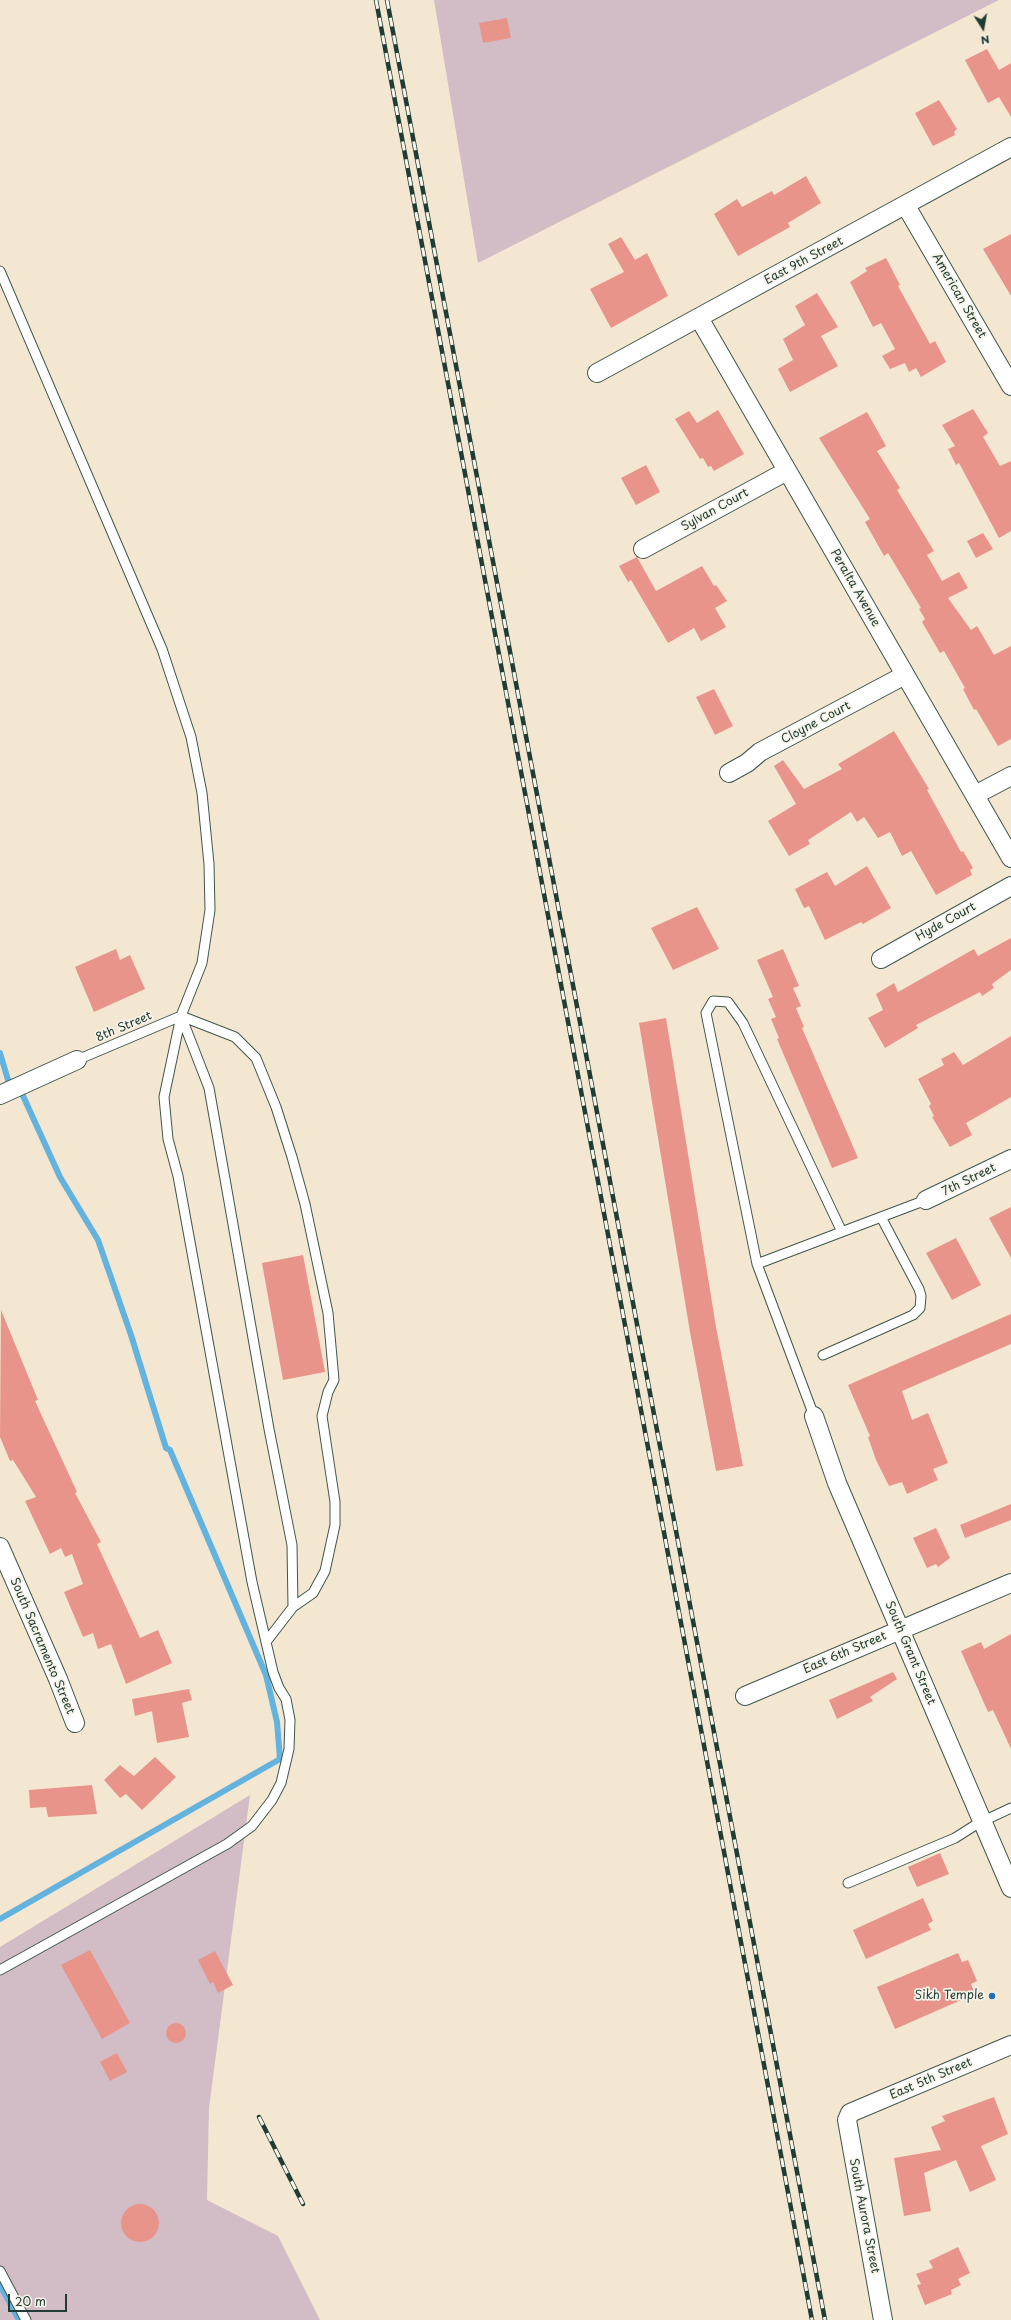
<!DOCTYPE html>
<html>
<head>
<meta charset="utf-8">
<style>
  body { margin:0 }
  #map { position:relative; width:1011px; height:2320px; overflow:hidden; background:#f4e7d1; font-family:"Playpen Sans",sans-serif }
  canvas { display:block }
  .north { position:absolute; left:963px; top:8px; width:40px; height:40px; -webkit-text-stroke:3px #f7f3e8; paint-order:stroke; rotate:169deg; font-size:11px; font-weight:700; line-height:16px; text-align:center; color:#1f3d34 }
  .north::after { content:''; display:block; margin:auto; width:14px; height:18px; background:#1f3d34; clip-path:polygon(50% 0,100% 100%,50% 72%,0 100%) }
  .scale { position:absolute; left:8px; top:2294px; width:59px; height:18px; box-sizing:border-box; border:2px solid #1f3d34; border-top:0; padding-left:5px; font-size:12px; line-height:14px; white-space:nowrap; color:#1f3d34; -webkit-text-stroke:3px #f7f3e8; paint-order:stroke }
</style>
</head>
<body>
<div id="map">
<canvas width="1011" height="2320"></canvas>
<div class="north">N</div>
<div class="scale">20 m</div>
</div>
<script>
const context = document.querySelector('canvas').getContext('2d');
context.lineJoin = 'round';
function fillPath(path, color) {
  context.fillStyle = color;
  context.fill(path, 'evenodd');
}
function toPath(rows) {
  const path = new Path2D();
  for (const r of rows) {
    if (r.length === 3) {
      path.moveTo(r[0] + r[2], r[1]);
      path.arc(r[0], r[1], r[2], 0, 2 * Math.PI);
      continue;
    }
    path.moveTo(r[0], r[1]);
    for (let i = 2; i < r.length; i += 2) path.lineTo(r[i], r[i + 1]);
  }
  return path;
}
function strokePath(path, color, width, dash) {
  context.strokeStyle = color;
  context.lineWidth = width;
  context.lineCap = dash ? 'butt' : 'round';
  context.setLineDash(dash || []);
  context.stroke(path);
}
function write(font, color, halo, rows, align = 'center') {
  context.font = font + ' "Playpen Sans",sans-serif';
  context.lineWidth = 3.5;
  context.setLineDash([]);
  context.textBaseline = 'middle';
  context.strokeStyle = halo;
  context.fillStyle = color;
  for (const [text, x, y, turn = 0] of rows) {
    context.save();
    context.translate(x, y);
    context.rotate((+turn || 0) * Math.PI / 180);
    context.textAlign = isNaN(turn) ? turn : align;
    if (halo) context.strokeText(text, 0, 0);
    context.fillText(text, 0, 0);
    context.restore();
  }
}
fillPath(toPath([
  [434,0,999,0,478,263],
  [250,1795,209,2108,207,2200,278,2236,320,2320,0,2320,0,1947]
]), '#d2bdc6');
strokePath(toPath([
  [0,1053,8,1080,19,1087,60,1177,98,1240,131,1335,166,1448,170,1450,266,1675,277,1722,280,1759,0,1919],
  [0,2285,19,2320]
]), '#64b2de', 6);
fillPath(toPath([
  [507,18,511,38,483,43,479,23],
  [987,49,999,70,1011,63,1011,117,999,97,988,103,965,60],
  [939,100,957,129,954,132,955,135,933,146,915,113],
  [806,176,821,203,788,223,790,227,738,256,714,214,737,199,742,207,772,191,774,195],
  [1011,234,1011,296,983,249],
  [621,237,635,260,647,253,668,296,611,328,590,289,624,272,608,244],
  [886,258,900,285,898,286,930,344,935,341,946,362,921,377,916,368,909,372,905,363,890,369,882,356,895,349,881,323,873,327,850,282,867,271,865,268],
  [817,293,838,327,821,336,838,366,790,392,778,369,793,360,783,339,805,325,795,306],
  [973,409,988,433,983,437,1000,466,1011,461,1011,531,999,538,959,463,956,465,948,449,955,446,942,425],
  [718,410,744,454,714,471,711,466,708,467,703,458,700,459,675,419,689,411,697,423],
  [867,412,886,446,877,451,900,488,897,490,934,551,927,555,942,581,959,572,968,588,948,598,971,630,977,626,994,655,1011,646,1011,739,998,746,976,709,974,710,963,689,965,688,944,651,940,653,922,622,925,619,919,609,921,608,888,553,884,556,865,522,870,519,819,438],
  [646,465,660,492,636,505,621,478],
  [983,533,993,549,976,558,967,541],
  [637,557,656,591,702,566,714,586,716,585,727,601,715,608,726,627,701,641,694,628,668,643,631,580,628,582,619,566],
  [714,689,733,726,715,735,696,697],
  [894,731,929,789,927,790,961,852,963,851,973,868,970,870,972,875,936,895,911,851,902,856,890,832,878,838,864,817,857,822,851,812,808,840,810,844,789,856,768,821,796,804,774,766,783,760,804,789,842,769,838,764],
  [867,866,891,908,863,924,861,922,825,940,809,906,804,908,795,889,827,872,835,886],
  [697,907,719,949,673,970,651,928],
  [1011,938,1011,970,992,984,994,988,982,996,980,992,916,1025,918,1028,885,1048,868,1018,883,1010,876,994,894,983,898,992,974,949,978,956],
  [116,949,120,960,130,955,145,989,94,1012,75,967],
  [783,949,799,986,793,988,801,1006,796,1008,804,1027,802,1028,858,1158,832,1168,777,1039,779,1038,771,1019,776,1017,768,999,773,997,757,960],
  [666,1018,716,1327,743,1466,716,1471,690,1332,639,1023],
  [1011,1036,1011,1097,966,1123,972,1135,950,1147,932,1117,934,1116,929,1106,931,1104,918,1079,944,1065,941,1059,954,1052,963,1065],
  [1011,1207,1011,1258,989,1218],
  [956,1238,981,1285,952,1300,926,1253],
  [303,1255,325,1372,283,1380,262,1263],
  [1,1310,38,1400,35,1401,77,1492,75,1493,101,1542,97,1544,140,1638,158,1630,172,1663,126,1684,111,1644,98,1649,93,1633,83,1637,64,1592,83,1584,72,1554,65,1557,61,1548,50,1554,25,1501,36,1497,13,1460,10,1461,0,1437],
  [1011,1314,1011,1344,902,1391,912,1420,928,1413,948,1463,933,1469,938,1480,907,1494,902,1482,889,1486,876,1460,868,1437,870,1436,848,1385],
  [1011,1504,1011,1520,965,1538,960,1525],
  [936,1528,950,1558,938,1567,936,1564,927,1568,913,1538],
  [1011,1634,1011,1749,993,1710,988,1712,961,1651,981,1642,984,1649],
  [893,1672,897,1679,870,1697,873,1701,837,1719,829,1700],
  [189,1689,192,1700,182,1703,189,1737,157,1743,152,1711,135,1716,132,1699],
  [155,1757,176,1777,142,1810,126,1794,120,1798,104,1780,120,1765,134,1776],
  [92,1785,97,1814,48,1817,46,1807,30,1808,29,1790],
  [940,1853,949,1874,917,1887,908,1867],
  [923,1898,933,1921,928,1924,931,1930,866,1959,853,1930],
  [90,1950,130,2023,102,2039,61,1965],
  [215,1951,233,1985,218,1993,213,1982,210,1984,198,1960],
  [958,1953,962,1962,968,1960,977,1981,971,1984,975,1994,895,2029,877,1987],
  [176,2033,10],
  [117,2053,127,2072,110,2081,100,2062],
  [994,2097,1008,2134,981,2146,996,2180,970,2192,956,2160,924,2173,931,2211,904,2216,894,2158,941,2150,931,2127,945,2121,942,2116],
  [140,2223,19],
  [958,2247,970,2273,958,2279,961,2285,951,2290,952,2294,925,2305,917,2285,921,2284,916,2274,933,2268,929,2261]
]), '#e9948b');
const lane = toPath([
  [0,271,162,649,191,737,202,793,209,864,210,910,202,963,181,1016,164,1097,168,1139,178,1176,252,1582,273,1672,279,1688,286,1699,290,1720,289,1749,281,1783,272,1800,252,1826,227,1844,0,1970],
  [181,1016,235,1037,256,1058,276,1107,292,1157,305,1204,328,1313,334,1380,328,1392,322,1416,335,1502,335,1525,325,1571,313,1593,293,1607,266,1642],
  [181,1016,209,1088,269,1429,292,1545,293,1607],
  [77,1060,181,1016],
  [757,1264,926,1200],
  [823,1355,913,1315,920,1308,921,1296,919,1289,881,1217],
  [814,1416,757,1264,706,1013,713,1001,728,1002,743,1023,842,1232],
  [848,1883,955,1838,977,1824,1011,1808],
  [0,2271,26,2320]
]);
const street = toPath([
  [906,206,1011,386],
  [699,318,1011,858],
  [597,373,1011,147],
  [643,549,787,471],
  [729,773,747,763,760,752,905,675],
  [975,795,1011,776],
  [881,959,1011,886],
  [0,1095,77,1060],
  [926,1200,1011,1159],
  [814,1416,837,1483,1011,1888],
  [0,1547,58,1679,75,1723],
  [745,1696,1011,1583],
  [883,2320,847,2120,850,2113,1011,2045]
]);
strokePath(lane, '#3f564c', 11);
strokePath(street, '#3f564c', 20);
strokePath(lane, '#fff', 9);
strokePath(street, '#fff', 18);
const rail = toPath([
  [376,0,812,2320],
  [387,0,825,2320],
  [259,2117,303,2204]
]);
strokePath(rail, '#1f3d34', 4.5);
strokePath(rail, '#f7f3e8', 3, [9]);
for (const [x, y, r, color] of [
  [992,1996,4,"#1f6fb2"]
]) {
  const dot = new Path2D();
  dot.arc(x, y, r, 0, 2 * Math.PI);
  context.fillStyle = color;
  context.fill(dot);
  strokePath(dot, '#f7f3e8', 1.5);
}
write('12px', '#1f3d34', '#f7f3e8', [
  ["East 9th Street",804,261,-28],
  ["American Street",959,296,60],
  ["Sylvan Court",715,510,-29],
  ["Peralta Avenue",855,588,60],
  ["Cloyne Court",816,723,-28],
  ["Hyde Court",946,922,-29],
  ["8th Street",124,1027,-23],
  ["7th Street",969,1180,-26],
  ["South Sacramento Street",42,1646,67],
  ["East 6th Street",845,1653,-23],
  ["South Grant Street",910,1653,67],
  ["East 5th Street",931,2079,-23],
  ["South Aurora Street",864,2216,79]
]);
write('12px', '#1f3d34', '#f7f3e8', [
  ["Sikh Temple",984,1996]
], 'right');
</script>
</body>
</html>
